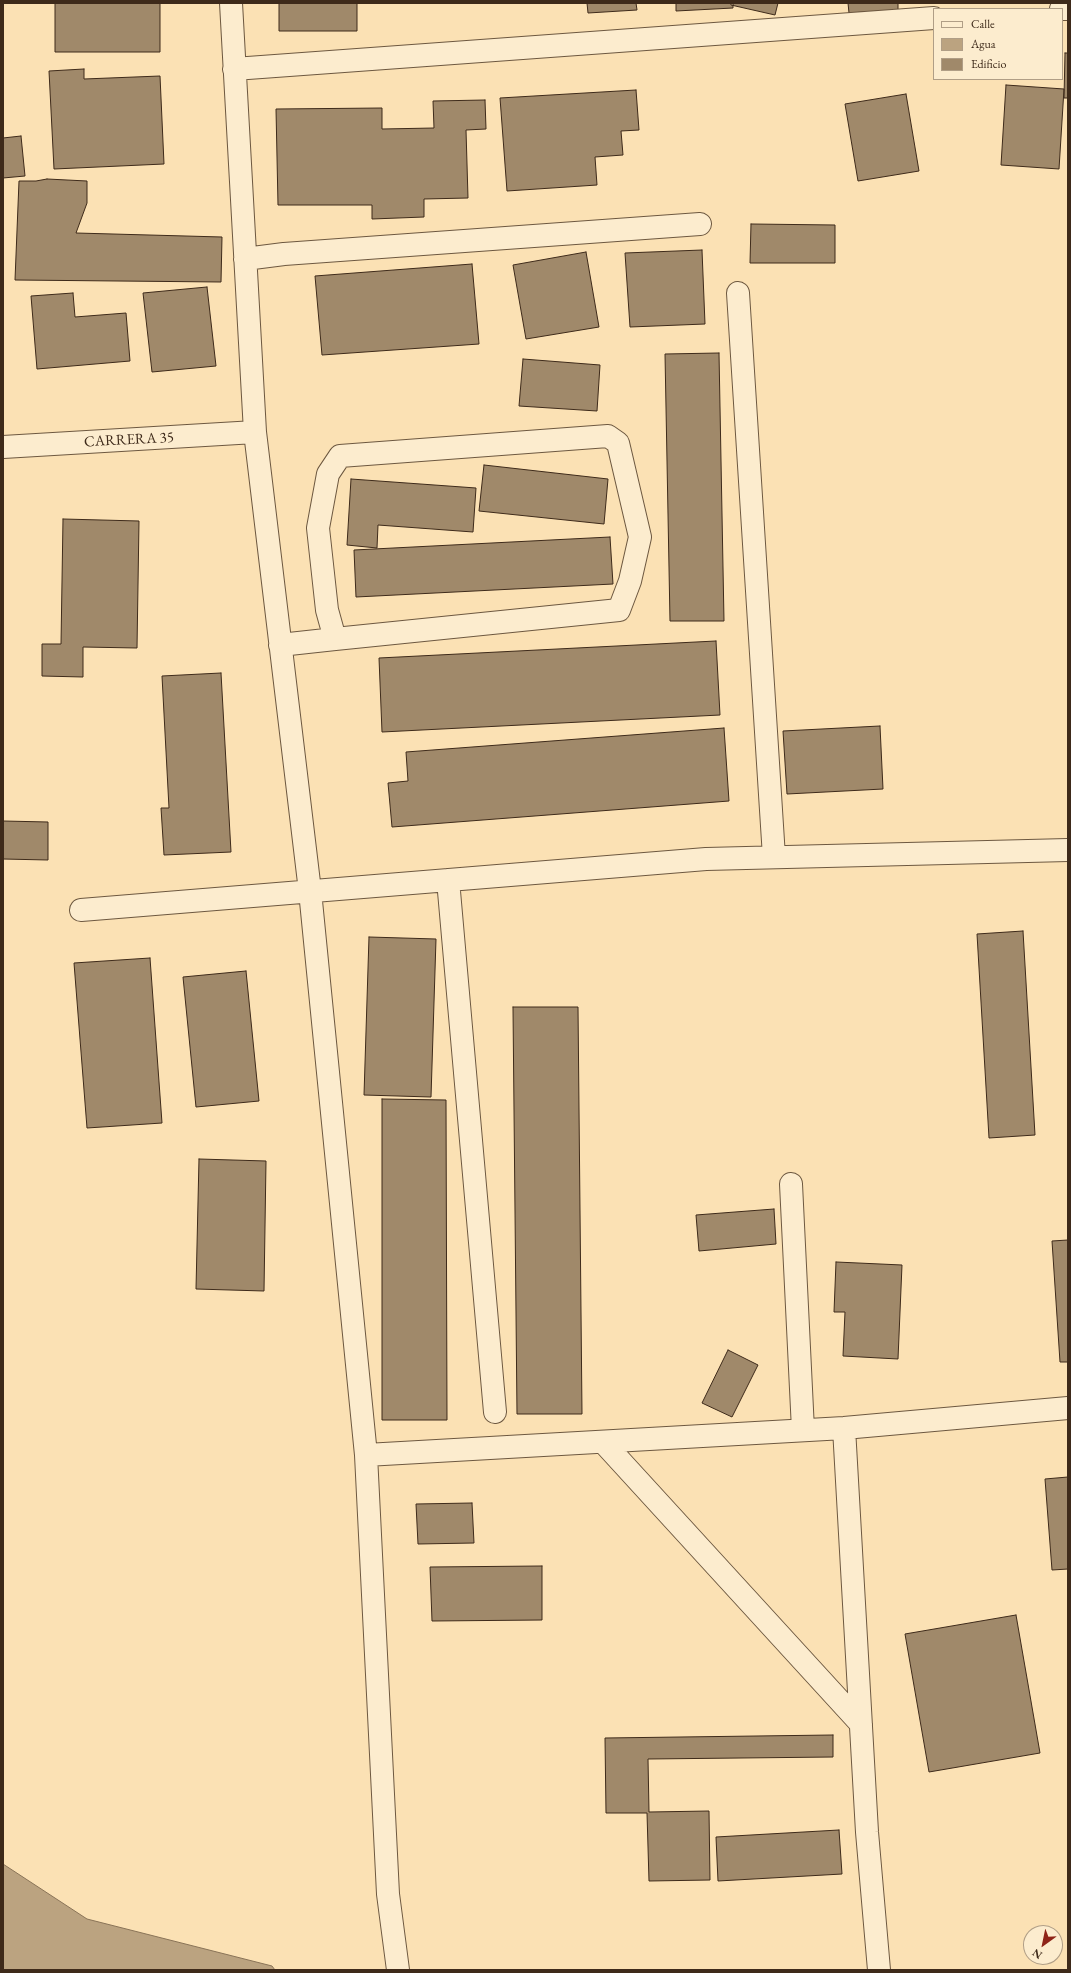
<!DOCTYPE html>
<html>
<head>
<meta charset="utf-8">
<style>
  body { margin:0 }
  #map { position:relative; width:1071px; height:1973px; overflow:hidden; background:#fbe1b4; font-family:"EB Garamond",serif }
  canvas { display:block }
  .frame { position:absolute; inset:0; border:4px solid #3e2a1a; pointer-events:none }
  .legend { position:absolute; left:933px; top:8px; width:130px; height:72px; box-sizing:border-box; background:#fcecce; border:1px solid #b09e86; margin:0; padding:5px 7px; list-style:none; font-size:12px; color:#3e2a1a }
  .legend li { display:flex; align-items:center; gap:8px; height:20px }
  .legend b { width:20px; border:1px solid #b09e86 }
  .north { position:absolute; left:1023px; top:1925px; width:40px; height:40px; box-sizing:border-box; background:#fcecce; border:1px solid #b09e86; border-radius:50%; rotate:213deg; font-size:11px; font-weight:700; line-height:16px; text-align:center; color:#3e2a1a }
  .north::after { content:''; display:block; margin:auto; width:14px; height:18px; background:#8f2418; clip-path:polygon(50% 0,100% 100%,50% 72%,0 100%) }
</style>
</head>
<body>
<div id="map">
<canvas width="1071" height="1973"></canvas>
<div class="frame"></div>
<ul class="legend">
<li><b style="height:5px;background:#fcecce"></b>Calle</li>
<li><b style="height:11px;background:#bba380"></b>Agua</li>
<li><b style="height:11px;background:#a0896a"></b>Edificio</li>
</ul>
<div class="north">N</div>
</div>
<script>
const context = document.querySelector('canvas').getContext('2d');
context.lineJoin = 'round';
function fillPath(path, color) {
  context.fillStyle = color;
  context.fill(path, 'evenodd');
}
function toPath(rows) {
  const path = new Path2D();
  for (const r of rows) {
    path.moveTo(r[0], r[1]);
    for (let i = 2; i < r.length; i += 2) path.lineTo(r[i], r[i + 1]);
  }
  return path;
}
function strokePath(path, color, width, dash) {
  context.strokeStyle = color;
  context.lineWidth = width;
  context.lineCap = dash ? 'butt' : 'round';
  context.setLineDash(dash || []);
  context.stroke(path);
}
function write(font, color, halo, rows, align = 'center') {
  context.font = font + ' "EB Garamond",serif';
  context.lineWidth = 3;
  context.setLineDash([]);
  context.textBaseline = 'middle';
  context.strokeStyle = halo;
  context.fillStyle = color;
  for (const [text, x, y, turn = 0] of rows) {
    context.save();
    context.translate(x, y);
    context.rotate((+turn || 0) * Math.PI / 180);
    context.textAlign = isNaN(turn) ? turn : align;
    if (halo) context.strokeText(text, 0, 0);
    context.fillText(text, 0, 0);
    context.restore();
  }
}
const water = toPath([
  [3,1864,87,1919,272,1966,275,1970,3,1970,3,1864]
]);
fillPath(water, '#bba380');
strokePath(water, '#897357', 1);
const building = toPath([
  [55,3,160,3,160,52,55,52,55,3],
  [279,3,357,3,357,31,279,31,279,3],
  [587,3,636,3,637,10,588,13,587,3],
  [676,3,733,3,733,8,676,11,676,3],
  [731,3,778,3,775,15,731,5,731,3],
  [848,3,898,3,898,10,849,13,848,3],
  [1065,53,1068,53,1068,98,1064,98,1065,53],
  [84,69,84,79,160,76,164,164,54,169,49,71,84,69],
  [1006,85,1064,89,1059,169,1001,165,1006,85],
  [636,90,639,130,621,131,623,155,595,157,597,185,507,191,500,98,636,90],
  [906,94,919,171,858,181,845,104,906,94],
  [485,100,486,129,466,130,468,198,424,199,424,217,372,219,372,205,278,205,276,109,382,108,382,129,434,128,433,101,485,100],
  [21,136,25,176,3,178,3,138,21,136],
  [47,179,87,181,87,203,76,233,222,237,221,282,15,280,19,181,36,181,47,179],
  [751,224,835,225,835,263,750,263,751,224],
  [702,250,705,324,630,327,625,253,702,250],
  [586,252,599,327,526,339,513,265,586,252],
  [472,264,479,344,322,355,315,276,472,264],
  [207,287,216,366,152,372,143,293,207,287],
  [73,293,75,317,126,313,130,361,37,369,31,296,73,293],
  [719,353,724,621,670,621,665,354,719,353],
  [523,359,600,365,597,411,519,406,523,359],
  [484,465,608,479,604,524,479,511,484,465],
  [351,479,476,488,473,532,378,525,377,548,347,545,351,479],
  [63,519,139,521,137,648,83,647,83,677,42,676,42,644,61,644,63,519],
  [610,537,613,584,356,597,354,550,610,537],
  [716,641,720,715,382,732,379,658,716,641],
  [221,673,231,852,164,855,161,808,169,808,162,676,221,673],
  [880,726,883,789,787,794,783,731,880,726],
  [724,728,729,801,392,827,388,783,408,781,406,752,724,728],
  [3,821,48,822,48,860,3,859,3,821],
  [1023,931,1035,1135,989,1138,977,934,1023,931],
  [369,937,436,939,431,1097,364,1095,369,937],
  [150,958,162,1123,87,1128,74,963,150,958],
  [246,971,259,1101,196,1107,183,977,246,971],
  [513,1007,578,1007,582,1414,517,1414,513,1007],
  [382,1099,446,1100,447,1420,382,1420,382,1099],
  [199,1159,266,1161,264,1291,196,1289,199,1159],
  [774,1209,776,1244,699,1251,696,1215,774,1209],
  [1068,1240,1068,1362,1060,1362,1052,1241,1068,1240],
  [836,1262,902,1265,898,1359,843,1356,845,1312,834,1312,836,1262],
  [728,1350,758,1365,732,1417,702,1403,728,1350],
  [1068,1477,1068,1569,1052,1570,1045,1479,1068,1477],
  [472,1503,474,1543,418,1544,416,1504,472,1503],
  [542,1566,542,1620,432,1621,430,1567,542,1566],
  [1016,1615,1040,1753,929,1772,905,1634,1016,1615],
  [833,1735,833,1757,648,1759,649,1812,709,1811,710,1880,649,1881,647,1813,606,1813,605,1738,833,1735],
  [839,1830,842,1874,718,1881,716,1837,839,1830]
]);
fillPath(building, '#a0896a');
strokePath(building, '#3e2a1a', 1);
const minor = toPath([
  [231,3,255,432,310,891,366,1455,388,1894,398,1970],
  [1061,9,1068,9],
  [234,69,934,18],
  [245,259,284,254,700,224],
  [738,293,774,857],
  [3,447,255,432],
  [280,645,335,639,619,610,630,581,640,537,618,443,608,436,340,456,328,474,318,528,327,610,335,639],
  [448,880,495,1412],
  [81,910,706,859,1068,850],
  [791,1184,803,1430],
  [844,1428,867,1832,879,1970],
  [603,1442,861,1724],
  [366,1455,844,1428,1068,1408]
]);
strokePath(minor, '#6d5840', 24);
strokePath(minor, '#fcecce', 22);
write('15px', '#3e2a1a', '#fcecce', [
  ["CARRERA 35",129,440,-3]
]);
</script>
</body>
</html>
